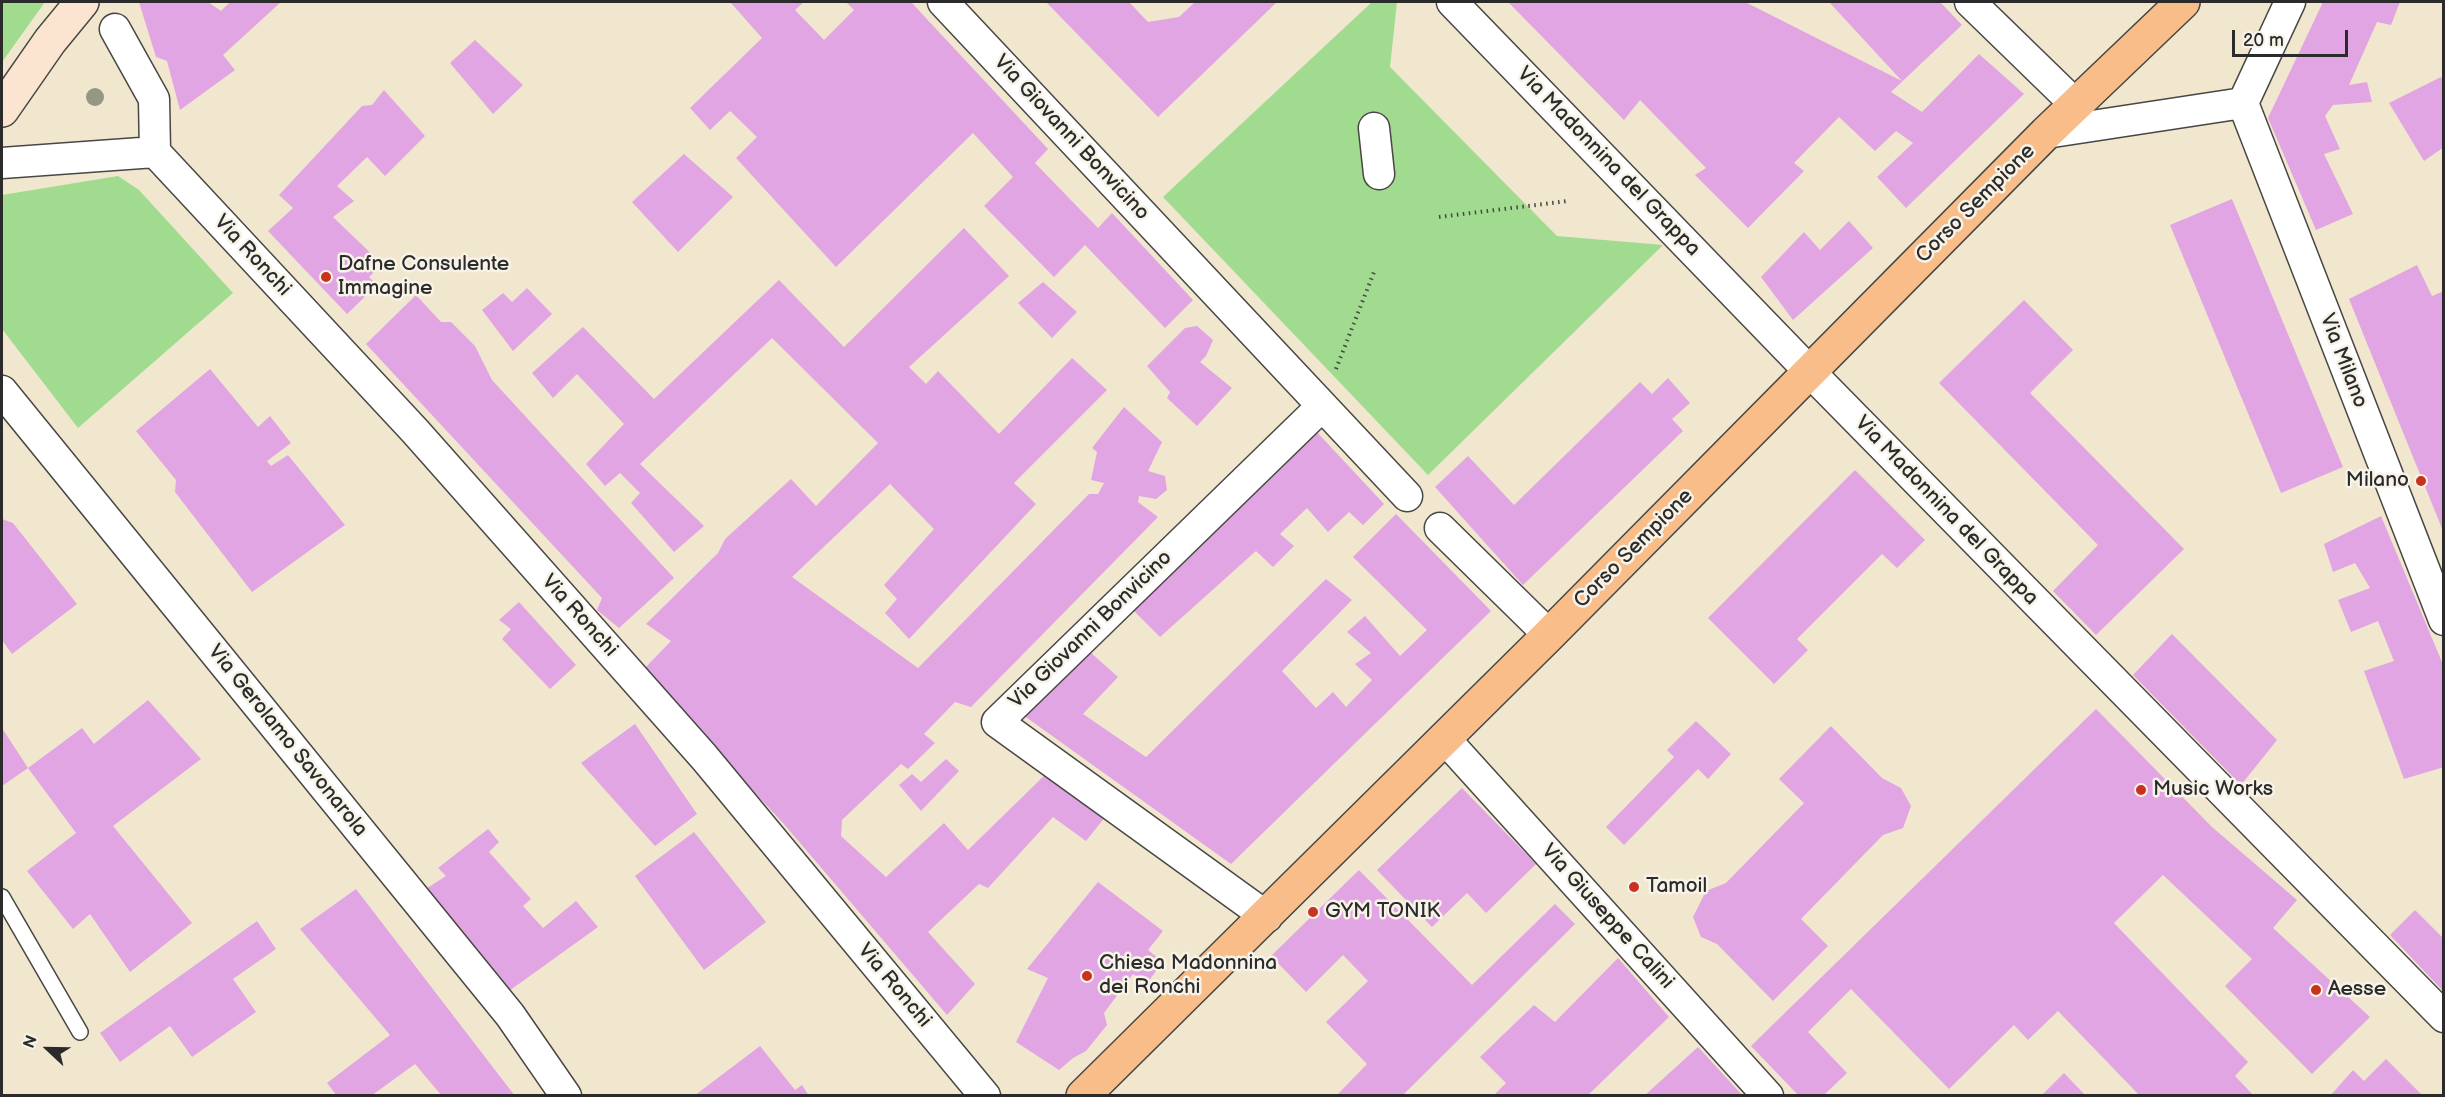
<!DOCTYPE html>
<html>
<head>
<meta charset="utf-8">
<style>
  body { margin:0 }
  #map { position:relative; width:2445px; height:1097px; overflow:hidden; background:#f1e7cf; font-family:"Balsamiq Sans",sans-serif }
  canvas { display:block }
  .frame { position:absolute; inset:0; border:3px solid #2b2b2b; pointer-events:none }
  .north { position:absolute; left:18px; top:1019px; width:60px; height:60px; -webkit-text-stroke:4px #f7f3e8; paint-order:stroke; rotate:292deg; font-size:16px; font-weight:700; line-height:24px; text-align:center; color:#2b2b2b }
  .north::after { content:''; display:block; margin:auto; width:21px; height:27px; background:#2b2b2b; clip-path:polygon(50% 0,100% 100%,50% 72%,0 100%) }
  .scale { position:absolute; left:2232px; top:30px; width:116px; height:27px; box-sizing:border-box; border:3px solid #2b2b2b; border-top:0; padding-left:8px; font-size:18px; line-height:21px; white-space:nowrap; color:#2b2b2b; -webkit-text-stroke:4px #f7f3e8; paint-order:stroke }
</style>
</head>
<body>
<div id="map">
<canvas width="2445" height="1097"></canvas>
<div class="frame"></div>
<div class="north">N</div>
<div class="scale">20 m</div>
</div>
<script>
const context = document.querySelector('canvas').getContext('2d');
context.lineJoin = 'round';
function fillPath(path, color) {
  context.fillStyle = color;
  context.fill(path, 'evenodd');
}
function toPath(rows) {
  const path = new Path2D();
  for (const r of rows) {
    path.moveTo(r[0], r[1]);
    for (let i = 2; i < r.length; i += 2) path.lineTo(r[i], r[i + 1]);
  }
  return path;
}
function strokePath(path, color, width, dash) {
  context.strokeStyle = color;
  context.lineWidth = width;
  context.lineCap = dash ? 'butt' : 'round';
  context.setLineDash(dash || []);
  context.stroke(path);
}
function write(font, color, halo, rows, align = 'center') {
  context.font = font + ' "Balsamiq Sans",sans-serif';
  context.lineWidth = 5;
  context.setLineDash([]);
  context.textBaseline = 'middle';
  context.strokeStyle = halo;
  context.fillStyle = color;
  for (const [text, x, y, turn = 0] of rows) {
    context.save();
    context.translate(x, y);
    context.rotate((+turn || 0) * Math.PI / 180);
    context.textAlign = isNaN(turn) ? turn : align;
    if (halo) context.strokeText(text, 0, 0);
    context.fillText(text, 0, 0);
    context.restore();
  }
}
fillPath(toPath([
  [45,2,2,62,2,3],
  [1372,2,1397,2,1390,67,1557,236,1663,245,1428,475,1163,197],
  [118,176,139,190,233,293,78,428,2,329,2,195]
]), '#a0db8f');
fillPath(toPath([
  [139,2,208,2,221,11,230,2,281,2,223,55,235,70,180,110,167,61,156,57],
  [730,2,804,2,795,10,824,40,854,10,846,2,911,2,1048,149,1035,163,1098,228,1112,213,1193,300,1165,328,1085,245,1054,277,984,206,1013,177,973,133,836,267,736,158,757,137,730,111,710,130,690,108,762,38],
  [1046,2,1129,2,1148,22,1179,17,1195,2,1277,2,1158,117],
  [1508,2,1745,2,1902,81,1829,2,1940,2,1962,25,1891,92,1922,112,1979,54,2024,94,1906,208,1877,177,1913,143,1896,131,1875,151,1839,117,1794,163,1804,171,1748,228,1695,175,1706,168,1640,100,1624,120],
  [2323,2,2400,2,2391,25,2377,22,2349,85,2367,82,2372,102,2333,105,2325,116,2340,149,2324,154,2353,214,2316,230,2268,118],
  [475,40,523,85,493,114,450,63],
  [2441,77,2444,82,2444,147,2424,161,2389,103],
  [384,90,425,136,385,176,367,157,337,186,354,201,333,217,382,264,369,277,377,285,347,314,268,231,293,208,279,195,362,106,372,105],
  [684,154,733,197,678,252,632,202],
  [2232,199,2343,467,2281,493,2170,225],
  [1849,221,1873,248,1793,320,1761,277,1804,232,1820,250],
  [964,228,1009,276,909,367,926,384,938,371,999,434,1072,358,1107,390,1014,483,1036,504,909,639,885,613,897,599,884,585,934,529,890,484,792,577,918,668,1089,494,1098,494,1104,483,1091,480,1097,452,1092,448,1124,407,1162,442,1148,471,1165,476,1167,490,1156,499,1139,496,1138,502,1158,517,971,707,955,702,924,734,935,743,908,769,901,764,842,820,841,836,886,877,944,823,968,850,1050,770,1109,812,1086,841,1053,817,988,888,979,884,928,932,975,984,947,1015,783,823,642,671,671,641,646,624,718,553,725,539,791,479,816,506,878,443,772,338,640,464,704,526,674,552,631,503,640,493,620,473,605,486,586,464,624,424,577,374,553,398,532,373,583,327,654,399,779,280,844,347],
  [2417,265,2432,296,2444,291,2443,531,2349,299],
  [1043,282,1077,312,1052,338,1018,303],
  [527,288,552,314,513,351,482,310,503,293,512,302],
  [416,295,441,322,451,322,475,346,492,380,674,578,619,628,597,610,602,598,366,344],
  [2024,300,2073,350,2030,393,2184,549,2096,635,2053,591,2098,545,1939,383],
  [1197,326,1213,340,1206,356,1200,362,1232,388,1197,426,1167,398,1170,392,1147,366,1185,328],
  [210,369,258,427,270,416,291,443,267,461,271,466,288,455,345,525,252,592,175,492,176,480,136,431],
  [1668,378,1690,403,1672,419,1683,431,1523,585,1435,487,1468,456,1514,505,1640,382,1652,394],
  [1315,430,1384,504,1363,525,1349,512,1328,532,1307,508,1280,534,1294,546,1273,567,1256,551,1160,637,1133,610],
  [1855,470,1925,540,1897,568,1882,554,1797,639,1808,650,1774,684,1708,618],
  [1396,514,1491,611,1231,864,1023,715,1089,651,1118,677,1083,714,1146,757,1326,579,1352,600,1282,671,1316,708,1333,692,1346,707,1372,680,1355,664,1371,653,1347,632,1365,616,1400,656,1427,630,1353,557],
  [2381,516,2444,667,2444,767,2404,779,2364,671,2394,661,2378,621,2351,632,2338,600,2370,588,2355,563,2333,572,2324,544],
  [2,519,13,523,77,604,12,654,2,640],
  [519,602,576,665,550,689,502,639,511,629,499,620],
  [2172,634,2277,740,2241,785,2133,675],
  [148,700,201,759,113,826,192,923,130,972,90,914,73,929,27,871,76,833,28,768,82,728,94,744],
  [2096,709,2212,827,2297,900,2273,928,2370,1017,2312,1074,2225,986,2252,959,2163,875,2114,923,2248,1062,2235,1076,2254,1096,2140,1096,2058,1011,2028,1040,2014,1025,1949,1089,1851,989,1808,1032,1847,1073,1823,1096,1799,1096,1751,1046],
  [1696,721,1731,754,1708,779,1698,769,1624,845,1606,827,1674,757,1667,750],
  [635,724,697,814,655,846,581,763],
  [1831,726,1882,778,1901,788,1911,806,1903,828,1883,835,1801,919,1828,946,1773,1001,1717,944,1701,937,1693,917,1706,891,1726,883,1804,803,1779,779],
  [2,728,28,768,2,786],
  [946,759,959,771,921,811,899,785,912,774,921,782],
  [1462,788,1536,864,1486,913,1467,893,1432,927,1377,870],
  [488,829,499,842,489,852,531,899,523,906,543,928,576,901,598,927,509,991,475,947,469,950,421,892,446,876,438,868],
  [694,832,766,922,704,970,635,876],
  [1359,870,1472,985,1555,904,1575,924,1402,1096,1336,1096,1367,1064,1326,1022,1368,981,1343,955,1306,992,1271,956],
  [1098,882,1163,931,1148,950,1163,962,1147,983,1133,974,1104,1013,1107,1025,1086,1051,1073,1058,1059,1070,1016,1042,1048,978,1027,969],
  [356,889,515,1096,442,1096,415,1064,371,1096,337,1096,327,1083,390,1035,300,929],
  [2415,910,2444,939,2444,992,2390,935],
  [257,921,276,949,233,979,256,1012,192,1057,170,1026,120,1062,100,1033],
  [1618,958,1669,1017,1587,1096,1493,1096,1506,1083,1480,1057,1534,1005,1555,1022],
  [760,1046,795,1090,802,1085,809,1096,694,1096],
  [1698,1047,1743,1096,1644,1096],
  [2386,1059,2423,1096,2330,1096,2353,1070,2364,1081],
  [2064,1073,2086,1096,2041,1096]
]), '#e0a5e2');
const lane = toPath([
  [2,897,80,1032]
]);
const street = toPath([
  [943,2,1407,496],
  [1452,2,1810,372,2444,1017],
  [1970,2,2076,105],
  [2290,2,2243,103,2444,620],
  [115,29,154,99,155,152],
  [1374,128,1379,174],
  [2046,133,2243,103],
  [2,163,155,152,415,431,704,757,985,1096],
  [2,391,510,1015,566,1096],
  [1440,528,1549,635],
  [1445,739,1768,1096],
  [1267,917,997,722,1321,407]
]);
const secondary = toPath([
  [2,110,50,41,82,2]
]);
const primary = toPath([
  [1083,1096,1549,635,2046,133,2183,2]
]);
strokePath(lane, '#494744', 18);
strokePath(street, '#494744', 33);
strokePath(secondary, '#494744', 36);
strokePath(primary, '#494744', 36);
strokePath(toPath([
  [1439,217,1568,201],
  [1336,369,1374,272]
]), '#494744', 4, [1.5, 4.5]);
strokePath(lane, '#fff', 15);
strokePath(street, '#fff', 30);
strokePath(secondary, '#fce5d0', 33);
strokePath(primary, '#f8bd89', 33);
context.fillStyle = '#949883';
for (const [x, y] of [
  [95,97]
]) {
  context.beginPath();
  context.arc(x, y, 9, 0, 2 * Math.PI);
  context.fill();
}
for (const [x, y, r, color] of [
  [326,277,6,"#c8321e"],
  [2421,481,6,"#c8321e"],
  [2141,790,6,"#c8321e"],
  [1634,887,6,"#c8321e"],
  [1313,912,6,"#c8321e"],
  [1087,976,6,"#c8321e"],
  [2316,990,6,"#c8321e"]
]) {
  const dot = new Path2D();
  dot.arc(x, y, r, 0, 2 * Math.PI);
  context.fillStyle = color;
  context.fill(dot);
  strokePath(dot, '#f7f3e8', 2);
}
write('21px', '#2b2b2b', '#f7f3e8', [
  ["Via Giovanni Bonvicino",1071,138,47],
  ["Via Madonnina del Grappa",1608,162,46],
  ["Corso Sempione",1976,204,-45],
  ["Via Ronchi",252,256,47],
  ["Via Milano",2343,361,69],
  ["Via Madonnina del Grappa",1946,511,46],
  ["Corso Sempione",1634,549,-45],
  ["Via Ronchi",579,616,48],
  ["Via Giovanni Bonvicino",1091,630,-44],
  ["Via Gerolamo Savonarola",287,741,51],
  ["Via Giuseppe Calini",1607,917,48],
  ["Via Ronchi",894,986,50]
]);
write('21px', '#2b2b2b', '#f7f3e8', [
  ["Dafne Consulente",338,265],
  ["Immagine",338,289],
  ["Milano",2409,481,"right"],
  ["Music Works",2153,790],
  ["Tamoil",1646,887],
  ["GYM TONIK",1325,912],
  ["Chiesa Madonnina",1099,964],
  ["dei Ronchi",1099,988],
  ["Aesse",2328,990]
], 'left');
</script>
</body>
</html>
